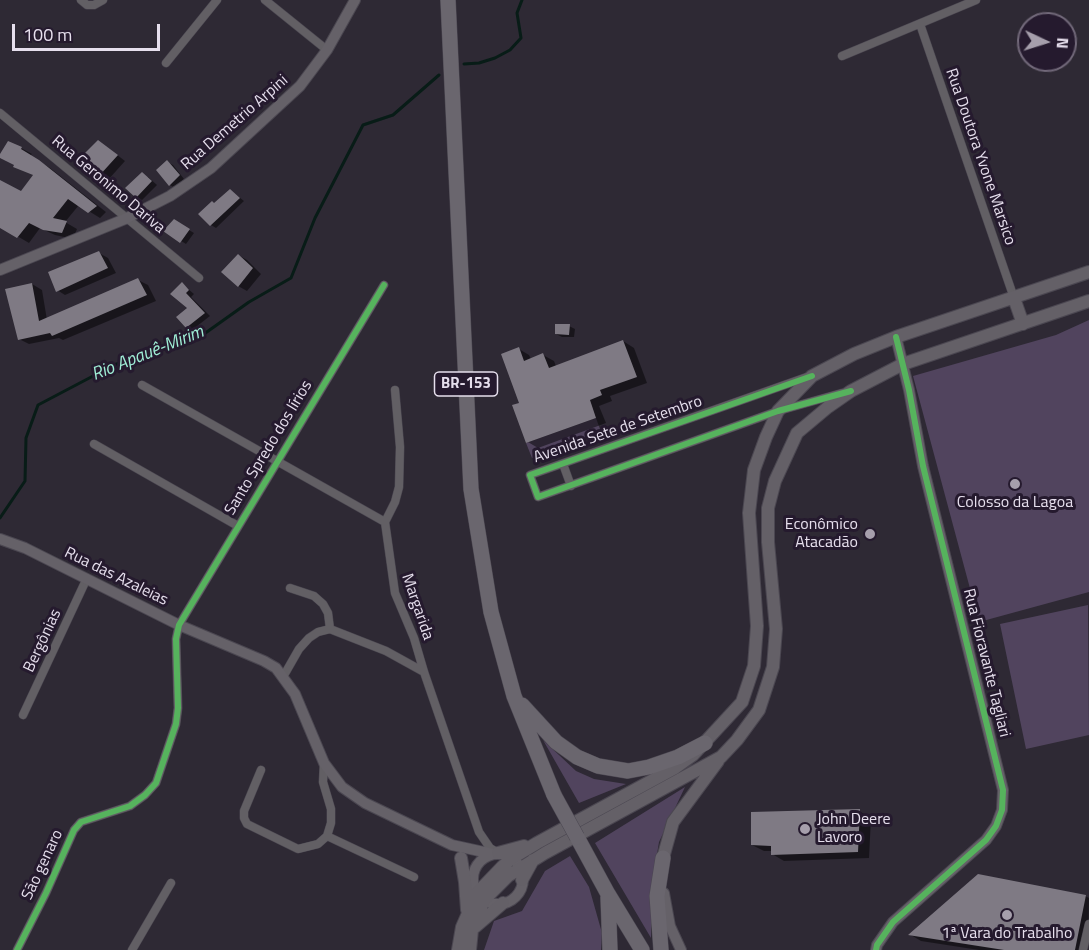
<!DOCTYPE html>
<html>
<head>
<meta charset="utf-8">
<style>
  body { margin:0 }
  #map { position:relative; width:1089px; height:950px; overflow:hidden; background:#2e2934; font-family:"Titillium Web",sans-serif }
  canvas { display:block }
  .north { position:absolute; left:1017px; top:12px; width:60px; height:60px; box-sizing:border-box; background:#251a2e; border:2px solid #72697a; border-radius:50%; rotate:94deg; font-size:16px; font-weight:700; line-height:24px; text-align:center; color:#e6dfed }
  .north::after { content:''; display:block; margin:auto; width:21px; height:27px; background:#a69fac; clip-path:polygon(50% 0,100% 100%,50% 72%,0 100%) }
  .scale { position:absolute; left:12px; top:24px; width:148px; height:27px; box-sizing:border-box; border:3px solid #e6dfed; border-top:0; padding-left:8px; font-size:18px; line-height:21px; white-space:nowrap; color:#e6dfed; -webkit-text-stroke:4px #251a2e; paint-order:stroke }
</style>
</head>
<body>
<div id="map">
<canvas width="1089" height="950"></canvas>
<div class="north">N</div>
<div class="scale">100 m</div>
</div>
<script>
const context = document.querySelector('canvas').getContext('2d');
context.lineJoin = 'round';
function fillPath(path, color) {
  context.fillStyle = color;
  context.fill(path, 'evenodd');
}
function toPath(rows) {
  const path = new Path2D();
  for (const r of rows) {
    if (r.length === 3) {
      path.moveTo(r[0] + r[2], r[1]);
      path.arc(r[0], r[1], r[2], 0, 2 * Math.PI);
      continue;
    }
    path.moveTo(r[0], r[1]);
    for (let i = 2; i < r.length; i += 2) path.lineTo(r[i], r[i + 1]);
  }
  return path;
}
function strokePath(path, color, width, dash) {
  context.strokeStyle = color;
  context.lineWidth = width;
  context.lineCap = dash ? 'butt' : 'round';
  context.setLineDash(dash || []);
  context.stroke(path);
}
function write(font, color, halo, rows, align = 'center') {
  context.font = font + ' "Titillium Web",sans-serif';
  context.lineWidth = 6;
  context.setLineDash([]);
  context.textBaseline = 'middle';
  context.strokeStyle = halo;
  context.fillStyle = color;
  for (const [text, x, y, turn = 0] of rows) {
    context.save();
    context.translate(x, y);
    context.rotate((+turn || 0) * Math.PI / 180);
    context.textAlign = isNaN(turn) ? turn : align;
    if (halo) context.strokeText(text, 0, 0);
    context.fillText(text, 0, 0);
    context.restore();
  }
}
fillPath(toPath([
  [1089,320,1089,592,979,622,913,376,1056,335],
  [596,418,601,432,532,458,526,443],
  [1088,605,1089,735,1026,749,1000,624],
  [543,740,576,771,594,779,626,784,579,803],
  [685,787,659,842,651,890,651,938,595,843],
  [570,856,589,887,602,933,601,950,484,950,494,921,522,911,545,871]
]), '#51445e');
fillPath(toPath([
  [107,147,125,161,108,180,80,161],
  [21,148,32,154,30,156,50,168,106,212,100,218,79,205,65,222,77,229,73,239,55,235,40,228,29,243,0,226,0,182,22,193,35,176,0,156],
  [167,162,173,165,184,179,175,188,170,185],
  [148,177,157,185,142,200,137,197],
  [230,190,244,201,216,228,211,225,215,205],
  [174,221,194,233,186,244,165,231],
  [99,253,108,258,116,273,65,295,57,290],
  [238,255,247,260,261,274,247,291,238,286],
  [138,280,148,285,156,301,63,340,59,338,29,344,19,339,32,284,42,290,47,320],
  [182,284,194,294,191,297,210,316,192,330,187,327,189,309],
  [569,326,575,329,574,337,562,337,556,334],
  [623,341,634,348,647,383,610,396,612,401,599,406,606,423,538,448,528,442,521,404,519,349,529,355,531,359,543,355,554,361,556,366],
  [859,811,871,818,869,858,784,861,772,854,772,851,764,851,752,845],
  [1085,896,1089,898,1088,950,979,950,921,941,911,935]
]), '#0007');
strokePath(toPath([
  [464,64,479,63,495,58,510,50,521,38,517,13,522,0],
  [0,518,25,481,26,438,38,405,114,365,204,334,249,302,291,278,315,218,363,125,393,115,439,75]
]), '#081c17', 3);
fillPath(toPath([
  [98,140,118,155,99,176,77,161],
  [8,141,22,147,21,149,39,160,97,206,88,213,68,199,53,218,67,221,62,233,43,230,29,223,17,238,0,228,0,180,21,191,33,175,13,167,14,165,0,158,0,154],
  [167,160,180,175,169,186,156,170],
  [142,172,152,181,136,198,125,188],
  [230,189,240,198,210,226,198,214,212,201,214,203],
  [174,219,190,229,180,243,163,231],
  [99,251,108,268,56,292,48,272],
  [238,254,253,268,238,287,221,272],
  [138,278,147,295,52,336,50,333,18,340,5,289,32,283,39,321],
  [182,282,189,290,186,293,205,313,186,328,176,317,187,308,170,294],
  [555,324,570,324,569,335,555,334],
  [623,340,637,377,600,390,602,395,590,400,596,418,526,443,512,405,519,403,501,354,519,347,524,361,543,353,549,368],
  [860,809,858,852,771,855,771,846,751,845,751,812],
  [978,874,1086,895,1075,950,1004,950,908,935]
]), '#7f7a84');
const street = toPath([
  [81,0,87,5,94,5,103,0],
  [265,0,327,50],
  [920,24,1014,298],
  [842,56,976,0],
  [166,63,217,0],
  [0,113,199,278],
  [807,377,530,475,538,497,778,411,842,393],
  [142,385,385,522,395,593,414,638,424,672,479,832,490,848,498,853],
  [94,444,238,526],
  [563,464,571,486],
  [385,522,395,502,399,487,400,447,395,390],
  [290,588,314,596,323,604,328,613,330,629],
  [283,677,299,649,309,638,318,632,330,629,386,651,424,672],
  [23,715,87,578],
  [261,770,244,811,244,818,247,824,298,849,318,844,327,836,331,823,331,809,323,782,324,763],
  [327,836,414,877],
  [17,950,46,893,74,830,81,822,130,806,145,795,156,783,176,724,178,708,176,639,179,625,384,285],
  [132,950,171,883],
  [1083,950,1089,924]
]);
const secondary = toPath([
  [0,270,125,219,170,196,211,168,300,86,327,50,355,0],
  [0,539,25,548,179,625,264,661,276,668,295,694,324,763,342,787,365,803,452,845,493,854],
  [498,879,25],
  [664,893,670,926,681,950],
  [876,950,877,945,893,922,986,840,996,826,1002,810,1003,790,923,466,909,390,896,337]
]);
const primary = toPath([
  [1014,298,1023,324],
  [498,853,524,846],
  [461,858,465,882,467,910],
  [663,858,673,822,718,761],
  [522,880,533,860],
  [475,927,503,903],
  [458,950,462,927,477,893,502,867,512,858,537,843,675,768,693,755,742,702,754,666,757,626,749,513,754,470,766,437,778,411,812,376,854,354,896,337,1089,272],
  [470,950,472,930,484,900,508,876,545,853,721,757,737,740,759,710,773,667,776,629,768,542,768,508,775,481,797,433,828,407,851,391,903,364,1089,301]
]);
const highway = toPath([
  [448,0,471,489,491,612,514,696,554,795],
  [522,705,556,742,577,757,598,766,628,771,649,767,678,757,705,743],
  [577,837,608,894,642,950],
  [608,897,610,950],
  [661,950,657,896,663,858]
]);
strokePath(street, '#4b4751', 9);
strokePath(secondary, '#4b4751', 12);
strokePath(primary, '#4b4751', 14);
strokePath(highway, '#4b4751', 16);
strokePath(street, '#625f64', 8);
strokePath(secondary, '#656168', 10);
strokePath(primary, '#646067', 12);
strokePath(highway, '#6a666e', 15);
const highwayBridge = toPath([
  [554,795,577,837]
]);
strokePath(highwayBridge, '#4b4751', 16, []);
strokePath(highwayBridge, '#6a666e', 15);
strokePath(toPath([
  [812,376,530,475,538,497,778,411,851,391],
  [17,950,46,893,74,830,81,822,130,806,145,795,156,783,176,724,178,708,176,639,179,625,384,285],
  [876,950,877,945,893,922,986,840,996,826,1002,810,1003,790,923,466,909,390,896,337]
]), '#56b35d', 6);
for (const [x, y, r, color] of [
  [1015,484,6,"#a69fac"],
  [870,534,6,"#a69fac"],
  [805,829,6,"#a69fac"],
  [1007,915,6,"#a69fac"]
]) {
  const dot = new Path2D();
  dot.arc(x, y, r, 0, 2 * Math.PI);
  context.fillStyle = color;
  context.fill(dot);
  strokePath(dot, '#251a2e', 2);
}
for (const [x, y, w] of [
  [466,384,63]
]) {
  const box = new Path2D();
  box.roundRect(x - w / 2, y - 12, w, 24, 4.5);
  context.fillStyle = '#251a2e';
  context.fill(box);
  strokePath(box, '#e6dfed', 1.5);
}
write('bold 15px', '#e6dfed', null, [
  ["BR-153",466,384]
]);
write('16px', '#e6dfed', '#251a2e', [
  ["Rua Demetrio Arpini",235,123,-41],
  ["Rua Doutora Yvone Marsico",980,157,71],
  ["Rua Geronimo Dariva",108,185,40],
  ["Avenida Sete de Setembro",618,430,-19],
  ["Santo Spredo dos lírios",269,448,-59],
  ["Rua das Azaleias",116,577,26],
  ["Margarida",417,607,71],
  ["Bergônias",43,641,-65],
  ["Rua Fioravante Tagliari",986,663,76],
  ["São genaro",43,865,-65]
]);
write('16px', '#e6dfed', '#251a2e', [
  ["Colosso da Lagoa",1015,503],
  ["Econômico",858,525,"right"],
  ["Atacadão",858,543,"right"],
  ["John Deere",817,820,"left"],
  ["Lavoro",817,838,"left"],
  ["1ª Vara do Trabalho",1007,934]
]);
write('italic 18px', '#9feed6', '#251a2e', [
  ["Rio Apauê-Mirim",148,354,-22]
]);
</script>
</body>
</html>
